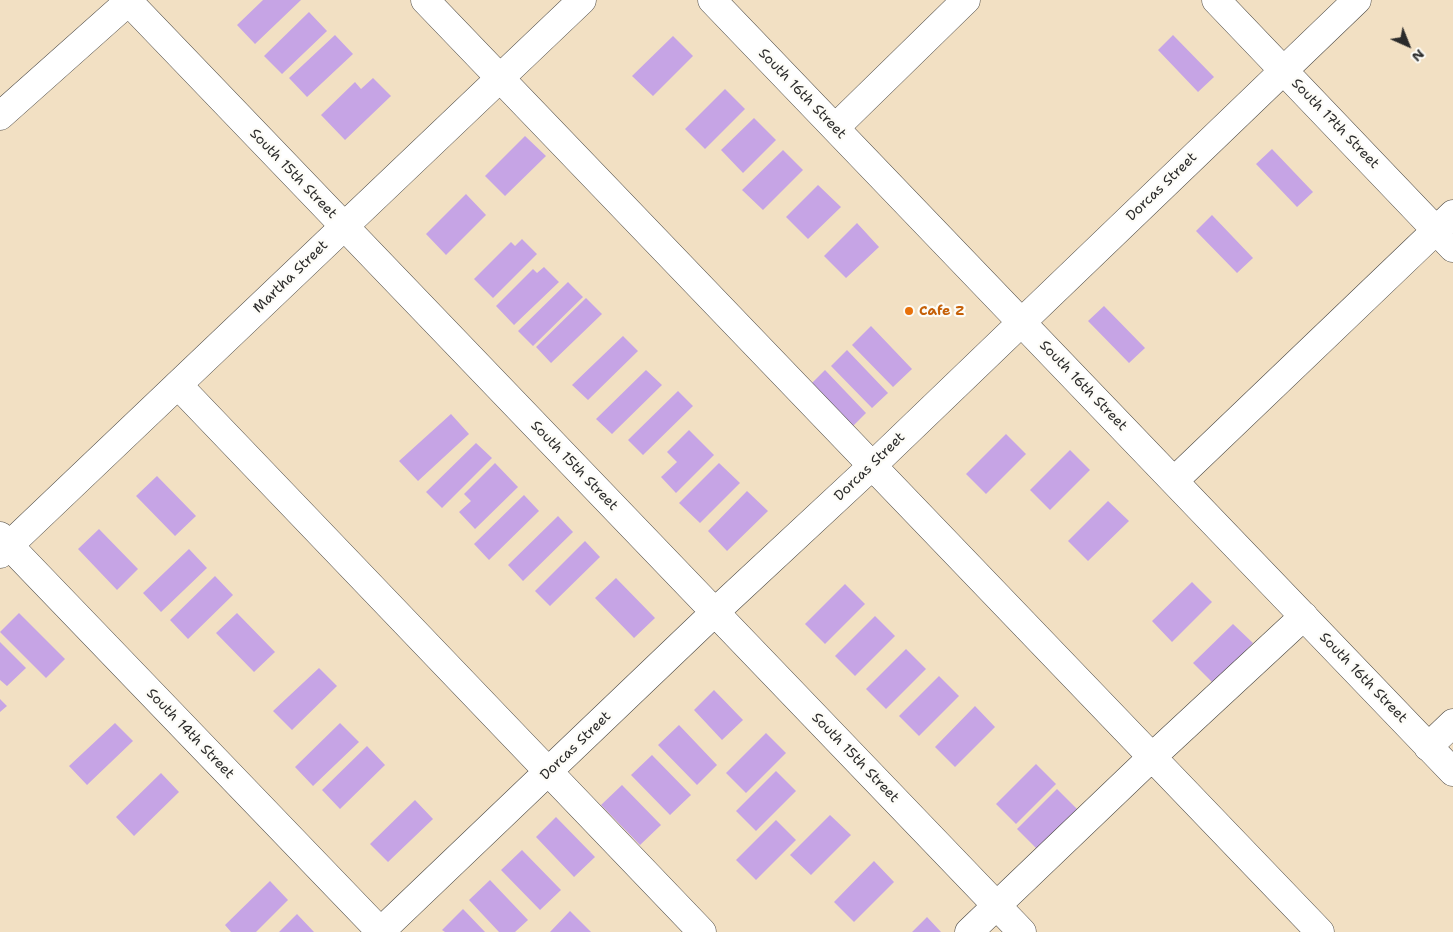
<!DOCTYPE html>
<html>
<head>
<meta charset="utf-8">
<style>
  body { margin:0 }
  #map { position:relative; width:1453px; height:932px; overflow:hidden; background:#f2e0c3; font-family:"Shantell Sans",sans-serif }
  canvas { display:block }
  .north { position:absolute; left:1383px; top:20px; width:50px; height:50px; -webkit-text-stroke:4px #fdfcf7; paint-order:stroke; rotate:136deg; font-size:14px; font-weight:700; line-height:20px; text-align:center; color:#2b2b2b }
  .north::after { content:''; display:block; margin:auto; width:18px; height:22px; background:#2b2b2b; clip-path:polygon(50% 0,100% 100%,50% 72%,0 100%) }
</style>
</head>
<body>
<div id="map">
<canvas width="1453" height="932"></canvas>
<div class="north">N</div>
</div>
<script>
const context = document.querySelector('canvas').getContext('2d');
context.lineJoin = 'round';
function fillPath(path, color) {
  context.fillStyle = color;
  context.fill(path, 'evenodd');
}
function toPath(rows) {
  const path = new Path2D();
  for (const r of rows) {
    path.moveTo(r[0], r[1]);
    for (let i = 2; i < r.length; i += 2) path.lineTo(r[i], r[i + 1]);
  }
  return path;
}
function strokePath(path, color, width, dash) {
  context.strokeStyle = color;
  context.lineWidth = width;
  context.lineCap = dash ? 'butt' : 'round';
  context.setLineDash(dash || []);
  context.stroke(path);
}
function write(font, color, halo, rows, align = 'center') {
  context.font = font + ' "Shantell Sans",sans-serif';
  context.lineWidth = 4.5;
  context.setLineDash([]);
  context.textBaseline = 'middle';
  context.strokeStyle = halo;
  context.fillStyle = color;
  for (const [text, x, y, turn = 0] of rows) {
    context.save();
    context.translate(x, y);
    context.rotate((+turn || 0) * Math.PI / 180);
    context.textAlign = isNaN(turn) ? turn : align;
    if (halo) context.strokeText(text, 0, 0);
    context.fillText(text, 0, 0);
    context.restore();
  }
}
fillPath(toPath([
  [263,0,301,0,255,44,237,25],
  [309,12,327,31,282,74,264,56],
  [335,35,353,54,307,97,289,78],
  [1173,35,1214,77,1198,92,1158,50],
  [673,36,693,56,653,96,632,76],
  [373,78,391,96,345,140,321,115,355,82,361,89],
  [725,89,745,109,705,149,685,129],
  [754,118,776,140,743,173,721,150],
  [525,136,546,156,505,196,485,176],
  [1272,149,1313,192,1297,207,1256,164],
  [783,150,803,170,763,210,742,190],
  [818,185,841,207,808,239,786,217],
  [466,194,486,215,446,255,426,234],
  [1212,215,1253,258,1237,273,1196,231],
  [857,223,879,247,846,278,824,256],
  [522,239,537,254,493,298,474,279,511,242,515,246],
  [544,267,559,282,514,325,496,306,533,269,537,273],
  [568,282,583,297,533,346,518,331],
  [586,298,602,314,551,363,536,347],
  [1104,306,1145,348,1129,363,1088,321],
  [871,326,912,369,893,387,852,345],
  [623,336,638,351,588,400,572,385],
  [847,350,888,393,872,408,831,366],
  [646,370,662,385,612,434,596,419],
  [825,370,866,413,850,429,809,386],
  [678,391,693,406,643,455,628,440],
  [451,414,469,434,418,481,399,461],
  [689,430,714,455,676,493,661,477,677,462,667,452],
  [1006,434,1026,454,986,494,966,474],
  [476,443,492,458,442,508,426,492],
  [1070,450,1090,470,1050,510,1030,490],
  [495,463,518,487,475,529,459,512,471,501,464,494],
  [719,463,740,483,700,523,679,503],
  [157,476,196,516,175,536,136,496],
  [747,491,768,511,727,551,708,531],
  [524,495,539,511,489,560,474,544],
  [1108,501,1129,521,1088,561,1068,541],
  [558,516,573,532,523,581,508,565],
  [99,529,138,569,117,590,78,549],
  [585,541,600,557,550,606,535,591],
  [189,549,207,568,161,612,143,593],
  [215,576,233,595,188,639,170,620],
  [616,578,655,618,634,638,595,598],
  [1192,582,1212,602,1172,642,1152,621],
  [845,584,865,604,825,644,805,624],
  [19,613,65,659,46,678,0,632],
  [237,613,275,652,254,672,216,633],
  [875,616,895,636,855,676,835,656],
  [1233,624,1253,643,1214,684,1193,663],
  [0,642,26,668,7,686,0,680],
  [906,649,926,669,886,709,866,689],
  [319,668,337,686,292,730,273,711],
  [939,676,959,696,919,736,899,716],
  [714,690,743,720,722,740,694,710],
  [0,699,7,706,0,712],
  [975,706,995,727,955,767,935,747],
  [115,723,133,741,87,785,69,766],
  [340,723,359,742,313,786,295,767],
  [679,725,717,765,697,785,658,745],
  [766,733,786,753,746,793,726,773],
  [367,746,385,765,340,809,322,790],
  [652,755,691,795,670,815,631,775],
  [1036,764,1056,784,1016,824,996,804],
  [776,771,796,791,756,831,736,811],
  [161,773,179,792,134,836,116,817],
  [622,785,661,825,640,845,601,805],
  [1057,789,1077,809,1037,849,1017,829],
  [415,800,433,819,388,862,370,844],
  [830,815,851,835,811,875,790,855],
  [556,817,595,857,574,877,536,837],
  [776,820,796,840,756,880,736,860],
  [522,850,561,890,540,910,501,870],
  [874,861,894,882,854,922,834,902],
  [490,880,528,920,515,932,499,932,469,900],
  [270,881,288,900,256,932,231,932,225,925],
  [463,909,485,932,445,932,442,930],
  [570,911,591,932,550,932],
  [297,914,314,932,279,932],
  [927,917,941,932,912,932]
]), '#c6a4e5');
const minor = toPath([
  [127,0,1022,932],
  [425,0,1320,932],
  [712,0,1453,772],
  [1216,0,1453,248],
  [0,116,128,2],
  [835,128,966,0],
  [178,385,702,932],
  [1174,481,1453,214],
  [0,536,381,932],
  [1428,747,1453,723],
  [380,932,715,612,872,466,1357,0],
  [969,932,1152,757,1304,616]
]);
const major = toPath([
  [0,554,582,0]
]);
strokePath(minor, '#494642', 29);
strokePath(major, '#494642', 29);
strokePath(minor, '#fff', 28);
strokePath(major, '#fff', 28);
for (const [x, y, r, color] of [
  [909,311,5,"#e8710a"]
]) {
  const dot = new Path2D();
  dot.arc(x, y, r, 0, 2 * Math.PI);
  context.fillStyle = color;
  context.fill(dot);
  strokePath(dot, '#fdfcf7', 2);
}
write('14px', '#2b2b2b', '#fdfcf7', [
  ["South 16th Street",802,94,46],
  ["South 17th Street",1335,124,46],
  ["South 15th Street",293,174,46],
  ["Dorcas Street",1162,187,-44],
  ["Martha Street",291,277,-44],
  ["South 16th Street",1083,386,46],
  ["South 15th Street",574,466,46],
  ["Dorcas Street",870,467,-44],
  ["South 16th Street",1363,678,46],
  ["South 14th Street",190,734,46],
  ["Dorcas Street",576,746,-44],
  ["South 15th Street",855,758,46]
]);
write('bold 14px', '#c56008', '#fdfcf7', [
  ["Cafe Z",919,311]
], 'left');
</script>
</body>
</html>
